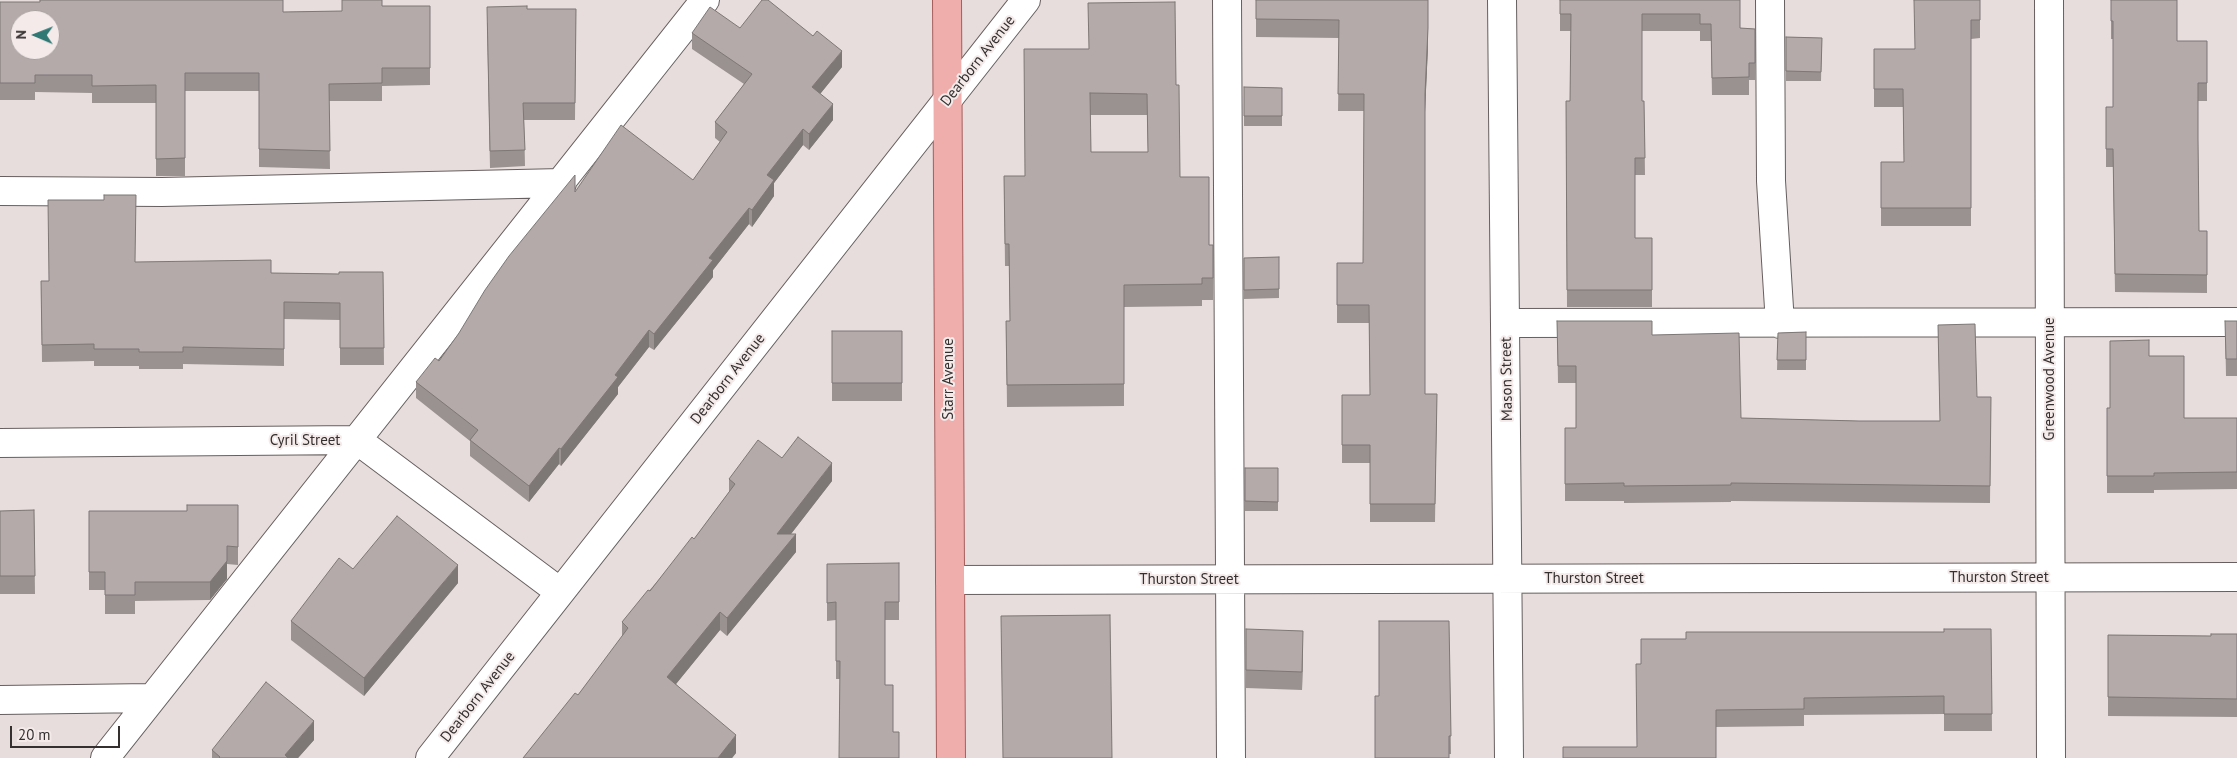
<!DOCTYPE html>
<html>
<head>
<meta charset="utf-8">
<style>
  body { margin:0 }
  #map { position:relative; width:2237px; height:758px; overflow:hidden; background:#e7dddd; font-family:"PT Sans",sans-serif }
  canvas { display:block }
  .north { position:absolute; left:10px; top:10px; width:50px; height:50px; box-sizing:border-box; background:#f4eaea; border:1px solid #a7a0a0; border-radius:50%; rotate:271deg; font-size:14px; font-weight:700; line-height:20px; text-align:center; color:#343030 }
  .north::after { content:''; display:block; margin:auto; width:18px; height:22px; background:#307874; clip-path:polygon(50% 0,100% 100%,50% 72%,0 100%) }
  .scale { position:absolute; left:10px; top:726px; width:110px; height:22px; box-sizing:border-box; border:2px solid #343030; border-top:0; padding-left:6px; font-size:15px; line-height:18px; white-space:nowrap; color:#343030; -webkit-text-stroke:4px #f4eaea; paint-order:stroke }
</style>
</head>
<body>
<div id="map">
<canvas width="2237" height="758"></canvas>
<div class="north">N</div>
<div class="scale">20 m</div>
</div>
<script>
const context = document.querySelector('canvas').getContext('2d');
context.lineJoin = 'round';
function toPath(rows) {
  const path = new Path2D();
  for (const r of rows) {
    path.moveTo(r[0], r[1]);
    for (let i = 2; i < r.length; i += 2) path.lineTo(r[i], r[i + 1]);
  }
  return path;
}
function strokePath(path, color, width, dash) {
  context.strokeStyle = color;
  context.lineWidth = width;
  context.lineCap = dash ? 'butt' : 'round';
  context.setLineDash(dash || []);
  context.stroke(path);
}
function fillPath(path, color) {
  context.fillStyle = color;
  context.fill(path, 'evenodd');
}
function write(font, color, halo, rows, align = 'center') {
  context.font = font + ' "PT Sans",sans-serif';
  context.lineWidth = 4;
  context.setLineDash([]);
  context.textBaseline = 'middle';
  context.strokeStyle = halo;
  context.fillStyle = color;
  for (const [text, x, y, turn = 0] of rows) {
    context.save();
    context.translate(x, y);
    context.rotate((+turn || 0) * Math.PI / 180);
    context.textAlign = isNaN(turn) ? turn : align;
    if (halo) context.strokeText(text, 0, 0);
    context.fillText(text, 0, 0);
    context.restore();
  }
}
const minor = toPath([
  [1227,0,1231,758],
  [1502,0,1509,758],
  [1770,0,1771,181,1780,324],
  [2049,0,2051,758],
  [0,191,162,192,562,183],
  [1506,323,2237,322],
  [0,443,357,440,560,592],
  [950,580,2237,577],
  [0,700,151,698],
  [105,758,705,0],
  [430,758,1026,0]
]);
const major = toPath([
  [947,0,951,758]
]);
strokePath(minor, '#675f5f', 30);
strokePath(major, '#a65e5c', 30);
strokePath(minor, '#fff', 28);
strokePath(major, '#efadac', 28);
fillPath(toPath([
  [1256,0,1428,0,1428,46,1425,112,1425,394,1437,394,1435,522,1370,522,1370,463,1342,463,1342,395,1370,395,1369,323,1337,323,1337,263,1363,263,1364,111,1338,111,1339,38,1256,37],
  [1740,0,1740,28,1755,29,1755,80,1749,80,1749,95,1712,95,1711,41,1700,41,1700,31,1642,31,1642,101,1644,101,1645,175,1635,175,1635,238,1652,238,1652,307,1567,307,1566,101,1570,101,1571,31,1560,31,1560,14],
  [1980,0,1980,38,1971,39,1971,226,1881,226,1881,162,1904,162,1903,107,1874,107,1874,49,1914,49],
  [2111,0,2177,41,2207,41,2207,101,2198,101,2198,142,2199,231,2207,231,2207,293,2115,292,2113,167,2106,167,2106,107,2113,107,2113,39,2111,39],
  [0,2,283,12,342,11,382,6,430,6,430,85,382,86,382,101,329,101,330,169,259,167,259,91,185,91,185,176,156,176,156,103,92,103,92,93,35,92,35,100,0,100],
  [527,9,576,9,575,120,524,120,525,166,490,168,487,23],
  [740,28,842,67,820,94,833,120,809,150,803,145,774,183,774,196,752,227,749,224,713,270,713,277,654,350,649,347,618,387,618,394,561,466,559,464,529,502,470,456,470,441,416,398,416,382,439,361,575,192,693,180,720,142,715,138,715,122,744,84,692,49,692,33],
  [1786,37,1822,38,1821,81,1786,81],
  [1089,49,1176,85,1180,177,1209,245,1213,245,1213,300,1202,300,1202,306,1124,307,1124,406,1007,407,1006,321,1010,321,1009,266,1005,266,1004,176,1025,176],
  [1090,115,1147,115,1148,152,1091,152],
  [1244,87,1282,88,1282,126,1244,126],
  [1279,257,1279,298,1244,299,1244,258],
  [135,262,271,273,339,274,383,272,384,365,340,365,340,320,284,319,284,366,183,364,183,369,139,369,139,366,94,366,94,361,42,362,41,281,49,281],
  [1557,321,1652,335,1741,418,1859,421,1940,421,1938,325,1977,397,1991,397,1990,503,1731,501,1731,502,1624,503,1624,501,1565,501,1565,428,1576,428,1576,383,1558,383],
  [2225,321,2237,321,2237,376,2226,376],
  [832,331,902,331,902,401,832,401],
  [1806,332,1806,370,1777,370,1778,333],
  [2149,356,2184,418,2237,418,2237,489,2154,490,2154,493,2107,493,2107,408,2110,408],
  [782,458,832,481,791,534,796,552,727,636,720,630,676,684,736,753,732,758,523,758,578,695,622,637,622,622,694,539,729,492,729,479],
  [1245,468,1278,468,1278,511,1245,511],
  [238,505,238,565,227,564,227,579,210,600,135,601,135,614,105,614,105,590,89,590,89,511,187,511],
  [34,510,35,594,0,594,0,511],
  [899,563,899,620,885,620,885,685,893,732,899,758,840,679,836,679,836,620,827,621,827,603],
  [353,569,458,583,364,696,291,640,291,621],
  [1449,621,1451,754,1449,754,1379,696],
  [1246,629,1303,649,1302,690,1246,688],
  [1991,629,1992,731,1944,731,1944,714,1804,715,1804,726,1716,727,1637,747,1641,664,1686,639,1944,632],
  [2237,634,2237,717,2108,716,2108,635,2211,636],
  [314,740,298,758,212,758,212,750]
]), '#9a9291');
fillPath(toPath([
  [1428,28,1428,46,1425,112,1425,94],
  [842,51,842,67,812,104,812,87],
  [833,104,833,120,809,150,809,134],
  [803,129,803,145,774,183,774,196,752,227,752,210,767,175],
  [749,208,749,224,713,270,713,277,654,350,654,334,709,258],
  [649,330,649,347,618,387,618,394,561,466,561,449,615,375],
  [559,448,559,464,529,502,529,486],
  [832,463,832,481,777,552,777,534],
  [796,534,796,552,727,636,727,618],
  [227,561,227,579,210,600,210,582],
  [458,565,458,583,364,696,364,678],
  [720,612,720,630,667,695,667,677],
  [1303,631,1303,649,1302,690,1302,672],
  [314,721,314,740,298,758,285,758,285,755],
  [736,735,736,753,732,758,718,758]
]), '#7d7776');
const building = toPath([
  [40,0,283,0,283,12,342,11,342,0,382,0,382,6,430,6,430,68,382,68,382,83,329,84,330,151,259,149,259,73,185,73,185,158,156,159,156,85,92,86,92,75,35,75,35,83,0,83,0,2,40,2,40,0],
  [20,20,50,20,50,50,20,50,20,20],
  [762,0,768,0,813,36,817,31,842,51,812,87,833,104,809,134,803,129,767,175,774,180,752,210,749,208,709,258,713,260,654,334,649,330,615,375,618,377,561,449,559,448,529,486,470,440,478,430,416,382,435,358,439,361,459,333,485,290,509,256,575,175,575,192,621,125,693,180,727,132,715,122,752,74,692,33,710,7,740,28,762,0],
  [1256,0,1428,0,1428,28,1425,94,1425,394,1437,394,1435,504,1370,504,1370,445,1342,445,1342,395,1370,395,1369,305,1337,305,1337,263,1363,263,1364,94,1338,94,1339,20,1256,19,1256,0],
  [1560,0,1740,0,1740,28,1755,29,1755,63,1749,63,1749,77,1712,78,1711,24,1700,24,1700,14,1642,14,1642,101,1644,101,1645,158,1635,158,1635,238,1652,238,1652,290,1567,290,1566,101,1570,101,1571,14,1560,14,1560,0],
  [1914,0,1980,0,1980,20,1971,20,1971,208,1881,208,1881,162,1904,162,1903,89,1874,89,1874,49,1915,49,1914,0],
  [2111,0,2177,0,2177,41,2207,41,2207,83,2198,83,2198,138,2199,231,2207,231,2207,275,2115,274,2113,149,2106,149,2106,107,2113,107,2113,21,2111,21,2111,0],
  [1175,2,1176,85,1179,85,1180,177,1209,177,1209,245,1213,245,1213,278,1202,278,1202,284,1124,285,1124,384,1007,385,1006,321,1010,321,1009,244,1005,244,1004,176,1025,176,1024,49,1089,49,1088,3,1175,2],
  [1090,93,1147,94,1148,152,1091,152,1090,93],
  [527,6,527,9,576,9,575,103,523,103,525,150,490,151,487,7,527,6],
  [1786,37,1822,38,1821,72,1786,71,1786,37],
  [1244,87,1282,88,1282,116,1244,116,1244,87],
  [104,195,136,195,135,262,271,260,271,273,339,274,339,272,383,272,384,348,340,348,340,303,284,302,284,349,183,347,183,352,139,352,139,349,94,349,94,344,42,345,41,281,49,281,48,200,104,200,104,195],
  [1279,257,1279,289,1244,290,1244,258,1279,257],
  [1557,321,1652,321,1652,335,1739,333,1741,418,1859,421,1940,421,1938,325,1975,324,1977,397,1991,397,1990,486,1731,483,1731,485,1624,486,1624,483,1565,484,1565,428,1576,428,1576,366,1558,366,1557,321],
  [2225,321,2237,321,2237,359,2226,359,2225,321],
  [832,331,902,331,902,383,832,383,832,331],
  [1806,332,1806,360,1777,360,1778,333,1806,332],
  [2149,340,2149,356,2184,356,2184,418,2237,418,2237,472,2154,473,2154,476,2107,476,2107,408,2110,408,2110,341,2149,340],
  [798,437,832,463,777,534,796,534,727,618,720,612,667,677,736,735,718,758,523,758,575,693,578,695,628,628,622,622,648,590,650,591,692,537,694,539,735,484,729,479,758,440,782,458,798,437],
  [1245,468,1278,468,1278,502,1245,501,1245,468],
  [187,505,238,505,238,547,227,546,227,561,210,582,135,582,135,595,105,595,105,572,89,572,89,511,187,511,187,505],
  [34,510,35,576,0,576,0,511,34,510],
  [397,516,458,565,364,678,291,621,339,558,353,569,397,516],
  [899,563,899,602,885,602,885,685,893,685,893,732,899,732,899,758,839,758,840,661,836,661,836,602,827,603,827,564,899,563],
  [1110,615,1112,758,1003,758,1001,616,1110,615],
  [1379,621,1449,621,1451,736,1449,736,1449,758,1375,758,1375,696,1379,696,1379,621],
  [1246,629,1303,631,1302,672,1246,670,1246,629],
  [1944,629,1991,629,1992,714,1944,714,1944,696,1804,698,1804,709,1716,710,1716,758,1563,758,1563,747,1637,747,1636,664,1641,664,1641,639,1686,639,1686,632,1944,632,1944,629],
  [2211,634,2237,634,2237,699,2108,697,2108,635,2211,636,2211,634],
  [266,682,314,721,285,755,288,758,219,758,220,757,212,750,266,682]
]);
fillPath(building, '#b3aaa9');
strokePath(building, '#7d7776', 1);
write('15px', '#343030', '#f4eaea', [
  ["Dearborn Avenue",978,61,-52],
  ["Dearborn Avenue",728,379,-52],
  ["Starr Avenue",949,379,-90],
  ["Mason Street",1507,379,-91],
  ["Greenwood Avenue",2050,379,-90],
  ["Cyril Street",305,441],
  ["Thurston Street",1999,578],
  ["Thurston Street",1594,579],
  ["Thurston Street",1189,580],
  ["Dearborn Avenue",478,697,-52]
]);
</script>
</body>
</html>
